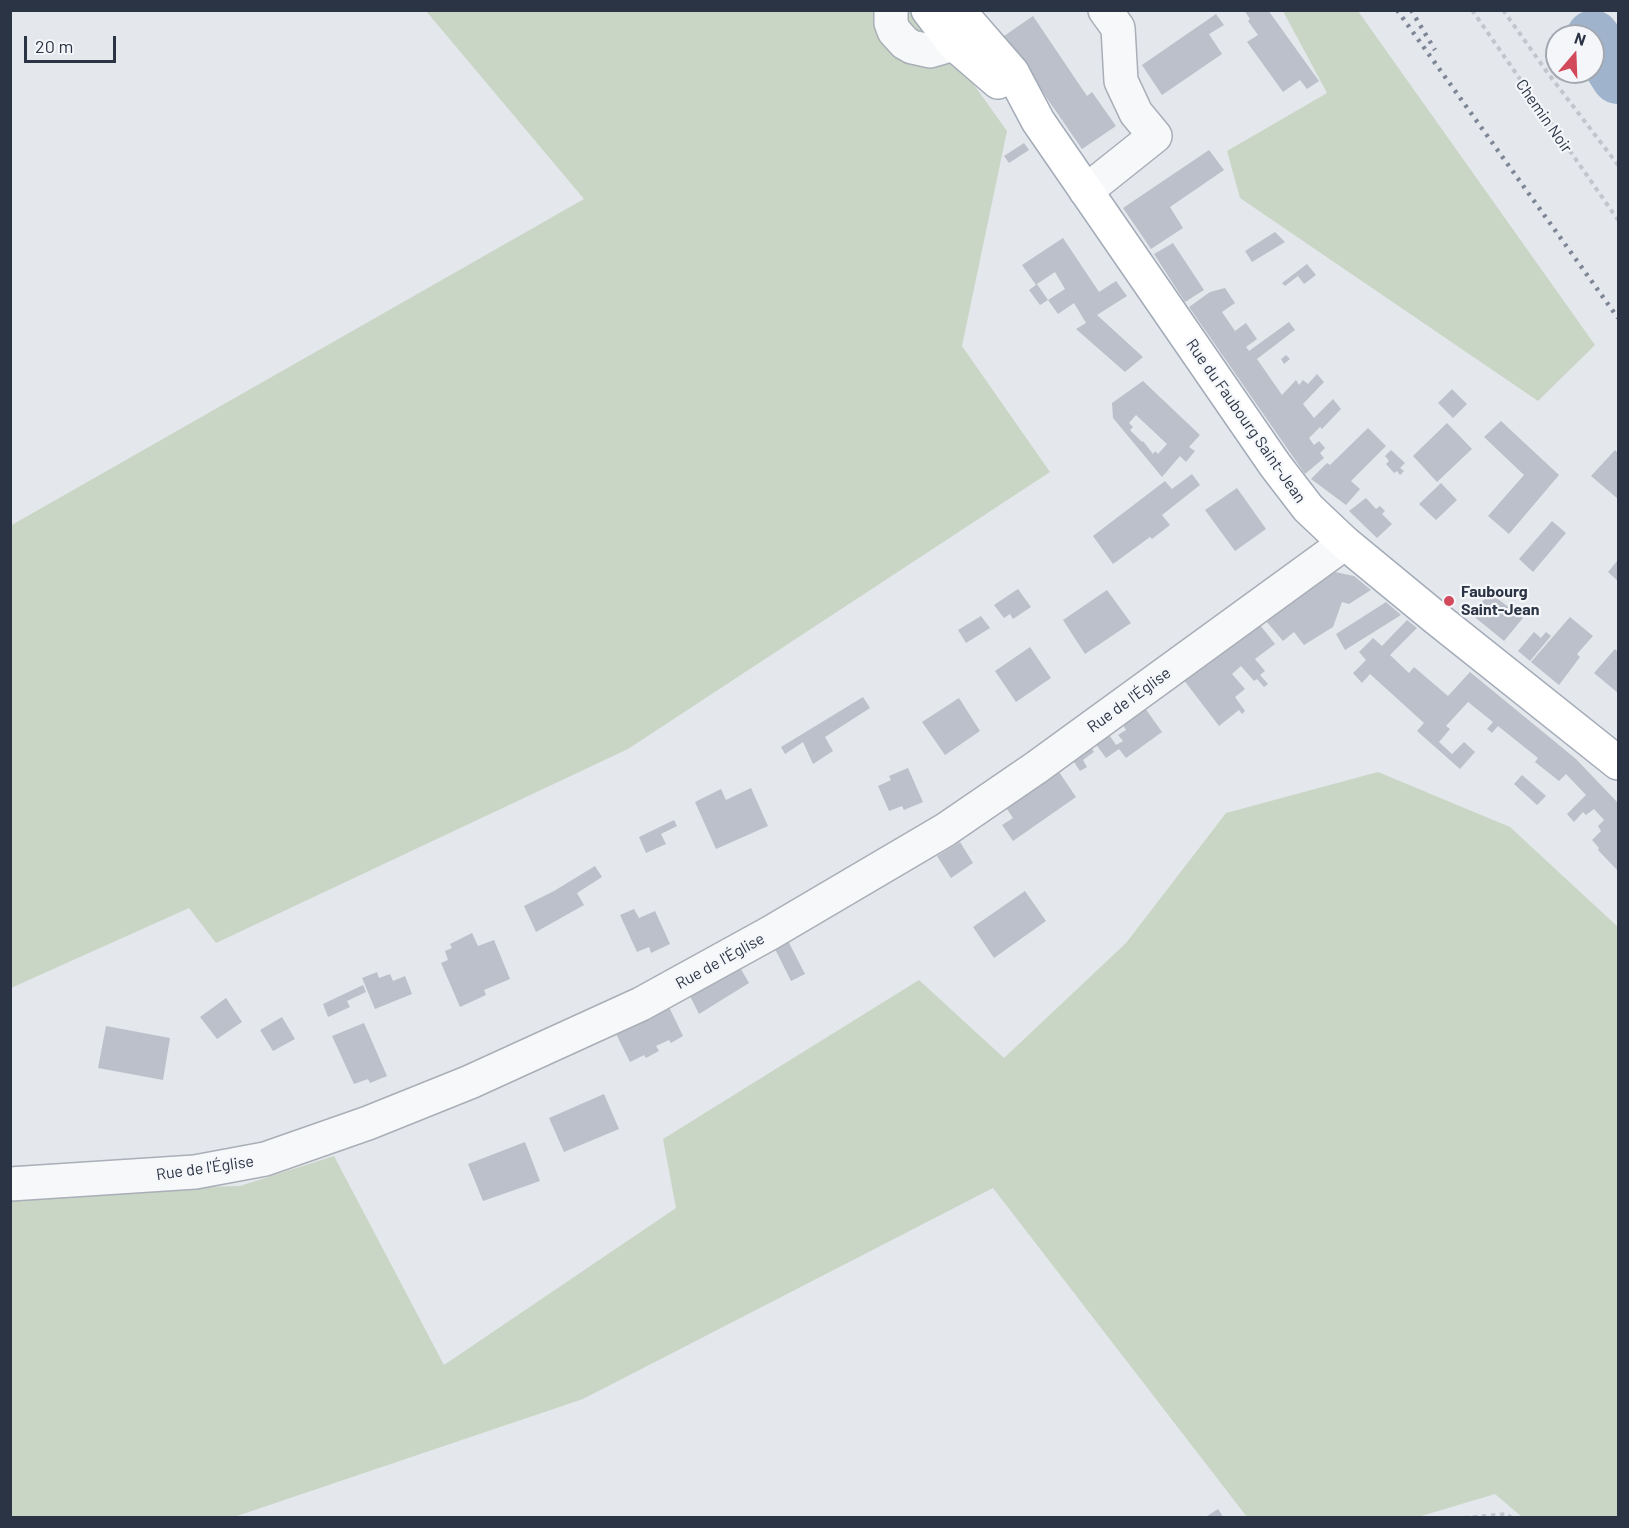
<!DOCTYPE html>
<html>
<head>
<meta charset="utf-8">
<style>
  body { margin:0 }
  #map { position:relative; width:1629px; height:1528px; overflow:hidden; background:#e4e7ec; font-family:Barlow,sans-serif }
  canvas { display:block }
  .frame { position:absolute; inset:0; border:12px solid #2b3445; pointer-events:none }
  .north { position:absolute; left:1545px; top:24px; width:60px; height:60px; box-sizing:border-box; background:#f4f6f9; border:2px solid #a4a8b1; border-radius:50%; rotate:19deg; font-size:16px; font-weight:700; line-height:24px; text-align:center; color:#2b3445 }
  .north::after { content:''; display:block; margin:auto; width:21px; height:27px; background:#d1495b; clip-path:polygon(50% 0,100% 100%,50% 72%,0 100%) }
  .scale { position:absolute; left:24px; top:36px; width:92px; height:27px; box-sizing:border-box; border:3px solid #2b3445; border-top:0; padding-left:8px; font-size:18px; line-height:21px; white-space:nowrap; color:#2b3445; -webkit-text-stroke:4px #f4f6f9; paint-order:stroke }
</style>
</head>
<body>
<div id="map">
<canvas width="1629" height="1528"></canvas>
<div class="frame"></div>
<div class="north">N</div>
<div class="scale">20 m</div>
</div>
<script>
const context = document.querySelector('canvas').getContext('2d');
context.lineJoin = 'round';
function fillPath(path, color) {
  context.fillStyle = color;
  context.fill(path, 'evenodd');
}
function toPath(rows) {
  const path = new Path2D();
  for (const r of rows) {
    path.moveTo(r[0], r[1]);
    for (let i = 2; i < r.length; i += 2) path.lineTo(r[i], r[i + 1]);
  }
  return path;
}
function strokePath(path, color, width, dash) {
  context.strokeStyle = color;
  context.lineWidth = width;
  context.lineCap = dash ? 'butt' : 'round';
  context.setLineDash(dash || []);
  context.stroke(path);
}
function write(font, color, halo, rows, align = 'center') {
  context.font = font + ' Barlow,sans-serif';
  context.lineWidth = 4.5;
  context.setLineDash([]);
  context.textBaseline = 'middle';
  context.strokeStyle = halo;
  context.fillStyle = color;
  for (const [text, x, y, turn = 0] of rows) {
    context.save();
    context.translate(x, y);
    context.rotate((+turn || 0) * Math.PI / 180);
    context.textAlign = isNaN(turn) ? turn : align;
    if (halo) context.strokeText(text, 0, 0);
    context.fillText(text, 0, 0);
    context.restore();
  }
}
fillPath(toPath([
  [426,11,925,11,947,47,1007,131,962,346,1050,472,628,749,216,943,189,908,11,988,10,526,584,199],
  [1283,11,1358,11,1595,345,1538,401,1240,198,1227,151,1327,93],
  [1378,772,1510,827,1618,927,1618,1517,1522,1517,1495,1494,1418,1517,1247,1517,993,1188,583,1399,234,1517,11,1518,11,1195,100,1189,240,1186,334,1156,444,1365,676,1208,663,1139,919,980,1004,1058,1126,943,1226,813]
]), '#c9d6c5');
strokePath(toPath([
  [1593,37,1618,77]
]), '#9fb4cc', 54);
fillPath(toPath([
  [1244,10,1268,10,1319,81,1307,89,1300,80,1283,92,1247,42,1258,35,1248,21,1250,19],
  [1216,14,1224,25,1209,34,1222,54,1162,95,1142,65],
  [1033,16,1087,96,1092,92,1116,126,1082,149,1004,36],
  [1024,143,1029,150,1009,163,1004,156],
  [1209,150,1224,170,1170,207,1183,228,1151,249,1123,208],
  [1275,232,1285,242,1252,262,1245,251],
  [1063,238,1099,292,1116,281,1127,296,1097,315,1143,357,1125,372,1076,329,1086,323,1074,303,1058,314,1048,300,1065,289,1055,272,1037,284,1048,300,1040,305,1029,290,1036,285,1022,265],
  [1173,243,1204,290,1185,302,1154,254],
  [1307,264,1316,275,1304,284,1298,276,1285,286,1282,283],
  [1225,288,1235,303,1222,312,1235,331,1246,323,1257,339,1246,347,1249,351,1289,322,1295,330,1257,359,1282,395,1296,380,1299,385,1303,380,1308,384,1317,374,1324,382,1303,404,1314,418,1333,399,1341,409,1322,429,1320,427,1309,438,1314,445,1319,441,1325,448,1320,453,1324,458,1305,474,1189,307,1210,292],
  [1286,355,1290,359,1284,364,1281,359],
  [1143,381,1200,435,1189,447,1195,451,1186,462,1180,456,1162,477,1113,418,1112,403],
  [1136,415,1167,444,1158,454,1155,451,1153,454,1143,441,1142,442,1130,430,1133,427,1129,423],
  [1452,389,1467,404,1453,418,1438,403],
  [1501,421,1559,475,1509,534,1488,516,1524,475,1484,437],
  [1447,423,1472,449,1437,482,1413,456],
  [1368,428,1386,446,1351,481,1360,489,1346,505,1311,479,1327,463,1330,465],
  [1391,450,1405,463,1400,468,1404,471,1400,475,1397,471,1394,473,1386,464,1389,461,1385,456],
  [1615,450,1618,453,1618,499,1591,476],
  [1192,474,1200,485,1162,515,1170,525,1152,539,1150,537,1113,564,1093,536,1165,481,1172,489],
  [1441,483,1457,500,1436,520,1419,504],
  [1237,488,1266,529,1235,551,1205,510],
  [1366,498,1376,509,1380,506,1385,511,1382,514,1392,524,1377,538,1349,511],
  [1552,521,1566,533,1533,572,1519,559],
  [1618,560,1618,581,1608,572],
  [1335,572,1354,576,1371,590,1349,604,1342,602,1333,627,1304,645,1294,632,1283,641,1266,621],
  [1018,589,1031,607,1013,619,1010,614,1004,618,994,605],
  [1107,590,1131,623,1085,654,1063,620],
  [1490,593,1523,618,1504,641,1471,614],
  [1386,602,1401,615,1345,650,1336,634],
  [981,616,990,628,966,643,958,630],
  [1570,617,1593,636,1577,654,1580,657,1559,685,1531,662],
  [1407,620,1417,628,1390,655,1409,673,1414,667,1448,696,1470,672,1576,759,1618,803,1618,871,1598,850,1599,848,1592,840,1601,831,1598,826,1604,820,1594,809,1586,815,1583,812,1574,822,1567,814,1586,795,1566,774,1559,781,1535,762,1538,758,1498,726,1492,733,1487,729,1493,722,1468,702,1446,726,1450,729,1439,742,1452,754,1464,742,1475,752,1460,769,1417,731,1424,723,1370,674,1362,683,1353,673,1366,660,1359,652,1373,638,1382,646],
  [1260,625,1275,644,1255,659,1265,671,1260,675,1268,684,1264,687,1257,679,1254,681,1241,666,1232,674,1245,689,1235,697,1245,711,1242,714,1239,710,1219,726,1183,679],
  [1534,632,1541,638,1546,632,1551,636,1530,661,1518,651],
  [1030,647,1051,678,1016,702,995,671],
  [1615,649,1618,652,1618,693,1594,673],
  [863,697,870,708,825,737,833,751,813,764,803,742,785,754,781,747],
  [959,698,980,731,945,755,922,722],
  [1145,708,1162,732,1126,758,1119,749,1106,758,1095,743,1108,733,1116,745,1123,741,1118,735,1126,730,1122,723],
  [1090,746,1094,752,1083,760,1087,767,1080,771,1072,759],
  [908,768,923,802,904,810,902,806,889,811,878,786,891,780,889,776],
  [1057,769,1076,797,1013,841,1002,825,1013,818,1005,806],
  [1522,775,1546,796,1537,805,1514,784],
  [751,788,768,826,716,849,695,802,721,789,726,800],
  [674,820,677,826,661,834,666,844,646,853,639,837],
  [960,842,973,863,951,878,937,856],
  [595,866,602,877,577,893,584,905,536,932,524,906,554,891],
  [1025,891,1046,921,994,958,973,927],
  [634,909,639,918,655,911,670,944,651,953,649,947,637,952,620,915],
  [472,933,478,946,494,940,510,979,484,990,486,995,460,1007,441,963,448,960,445,951,452,948,450,944],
  [786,937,805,974,791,981,773,945],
  [738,964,749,983,699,1014,689,994],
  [377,972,379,978,390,974,393,981,405,976,412,994,375,1009,362,978],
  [363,985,366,992,347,1001,350,1007,328,1017,323,1004],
  [226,998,242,1022,217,1039,200,1017],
  [669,1007,683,1036,671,1043,669,1040,656,1046,659,1051,646,1058,644,1055,630,1062,616,1034],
  [282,1017,295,1039,273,1051,260,1030],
  [364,1023,387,1076,370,1083,368,1079,354,1084,332,1036],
  [106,1026,170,1038,163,1080,98,1068],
  [604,1094,619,1129,564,1152,549,1118],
  [525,1142,540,1181,483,1201,468,1164],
  [1218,1509,1224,1518,1208,1518,1207,1516]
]), '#bbc0ca');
const minor = toPath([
  [891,10,891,23,894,31,905,43,912,47,930,51,954,44],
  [1086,191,1155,136,1136,113,1121,81,1118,28,1105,10],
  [10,1184,195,1172,265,1159,368,1123,470,1082,641,1004,770,933,945,830,1037,767,1345,543]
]);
const major = toPath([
  [928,10,954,44,998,82],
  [958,10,1012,72,1038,121,1275,465,1308,508,1345,543,1436,618,1618,763]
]);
strokePath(minor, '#a9aeb7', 36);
strokePath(major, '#a3abb8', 36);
strokePath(toPath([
  [1472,10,1618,220],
  [1503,10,1547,72,1618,165],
  [1464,1518,1507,1514,1511,1518]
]), '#c2c5cb', 4, [4.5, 4.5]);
strokePath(minor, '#f7f8fa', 33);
strokePath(major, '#fff', 33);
strokePath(toPath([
  [1397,10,1618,318],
  [1411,10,1435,50]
]), '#7d8696', 4.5, [3, 6]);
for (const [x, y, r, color] of [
  [1449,601,6,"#d1495b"]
]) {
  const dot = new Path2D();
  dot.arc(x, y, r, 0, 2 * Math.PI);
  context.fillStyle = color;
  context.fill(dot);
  strokePath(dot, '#f4f6f9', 2);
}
write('16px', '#2b3445', '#f4f6f9', [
  ["Chemin Noir",1544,116,55],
  ["Rue du Faubourg Saint-Jean",1246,421,55],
  ["Rue de l'Église",1129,700,-36],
  ["Rue de l'Église",720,961,-29],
  ["Rue de l'Église",205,1168,-8]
]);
write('bold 16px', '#2b3445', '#f4f6f9', [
  ["Faubourg",1461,592],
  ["Saint-Jean",1461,610]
], 'left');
</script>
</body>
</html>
